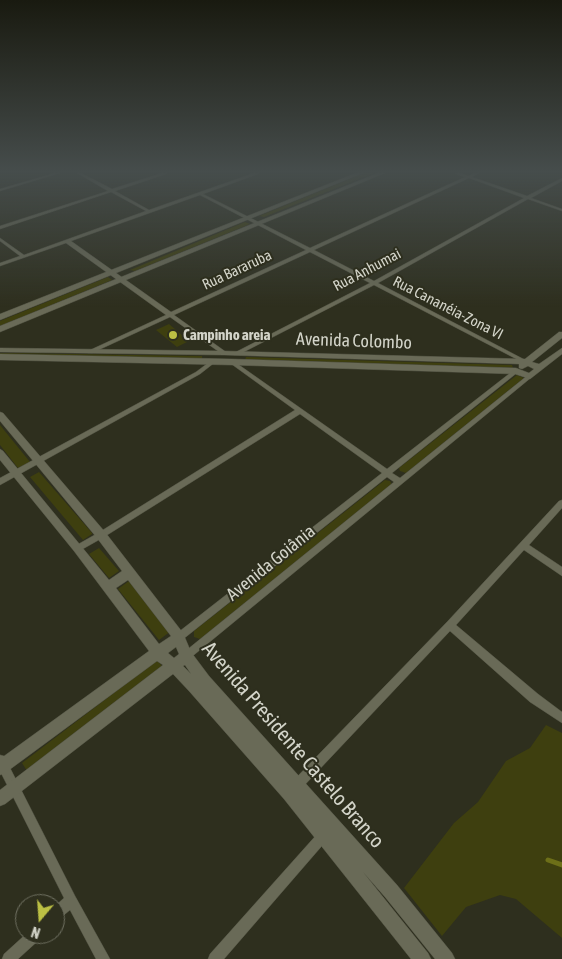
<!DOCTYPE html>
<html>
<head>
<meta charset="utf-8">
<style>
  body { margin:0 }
  #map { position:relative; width:562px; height:959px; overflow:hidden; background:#2e2f1e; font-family:"Asap Condensed",sans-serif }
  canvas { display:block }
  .north { position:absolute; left:15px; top:894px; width:50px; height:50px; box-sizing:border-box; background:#2e2f1e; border:1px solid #707162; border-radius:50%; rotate:198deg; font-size:14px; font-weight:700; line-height:20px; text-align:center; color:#d3d4c9 }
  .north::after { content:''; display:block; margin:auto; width:18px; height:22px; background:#bcc044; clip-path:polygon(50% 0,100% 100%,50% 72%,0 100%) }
</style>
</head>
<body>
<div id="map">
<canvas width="562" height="959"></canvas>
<div class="north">N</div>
</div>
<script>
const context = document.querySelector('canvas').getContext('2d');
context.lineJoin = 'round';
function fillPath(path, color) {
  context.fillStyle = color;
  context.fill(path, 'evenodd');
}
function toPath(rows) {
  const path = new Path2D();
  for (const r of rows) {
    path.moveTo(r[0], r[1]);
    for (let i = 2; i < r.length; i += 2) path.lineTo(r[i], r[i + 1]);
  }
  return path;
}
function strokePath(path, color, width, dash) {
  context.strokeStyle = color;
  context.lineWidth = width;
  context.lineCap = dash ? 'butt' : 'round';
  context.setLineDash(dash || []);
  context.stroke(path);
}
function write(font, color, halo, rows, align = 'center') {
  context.font = font + ' "Asap Condensed",sans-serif';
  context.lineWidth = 4;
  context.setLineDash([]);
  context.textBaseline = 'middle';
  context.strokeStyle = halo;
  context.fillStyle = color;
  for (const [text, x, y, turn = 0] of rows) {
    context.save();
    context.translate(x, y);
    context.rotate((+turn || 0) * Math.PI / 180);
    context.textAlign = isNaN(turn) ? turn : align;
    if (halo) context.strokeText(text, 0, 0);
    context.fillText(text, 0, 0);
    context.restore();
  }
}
fillPath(toPath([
  [364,173,374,173,264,217,259,216],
  [245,222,250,224,135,271,130,270],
  [108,277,112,280,0,326,0,321],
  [169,324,189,341,177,347,156,330],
  [0,353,202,356,202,359,0,355],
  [246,357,512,365,513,368,245,360],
  [517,375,524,378,406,473,400,471,399,468],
  [0,425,30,462,18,468,0,445],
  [39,472,92,533,92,534,83,540,30,477],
  [385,480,390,481,392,485,200,639,194,637,194,631],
  [99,548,119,571,109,578,89,554],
  [129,581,171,631,159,640,118,589],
  [157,660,162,666,27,771,22,763],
  [546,725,562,733,562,938,516,899,500,895,466,907,442,936,404,888,454,823,478,802,506,761,530,748]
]), '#3e3f0f');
strokePath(toPath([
  [548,860,562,865]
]), '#6d6f18', 5);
const minor = toPath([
  [55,173,60,173,0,191,0,189,55,173],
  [77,173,81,173,112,189,162,173,167,173,166,174,115,191,149,210,254,173,259,173,258,174,203,194,310,248,465,177,456,174,455,173,460,173,468,176,475,173,479,173,472,177,527,196,562,178,562,181,531,198,562,209,562,211,528,199,378,283,529,362,528,363,524,363,374,285,238,355,234,355,234,353,370,283,310,252,174,315,226,352,226,354,222,354,170,317,92,353,88,353,88,351,166,315,66,243,0,266,0,263,20,256,0,241,0,238,24,255,146,211,111,192,0,229,0,226,108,191,77,173],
  [469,178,524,198,374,281,314,250,469,178],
  [200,195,306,250,171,312,71,241,200,195],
  [212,360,214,361,214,363,200,374,0,485,0,478,196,372,212,360],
  [232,360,387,469,514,370,518,370,518,372,392,473,400,478,528,375,530,374,533,376,189,659,186,661,183,659,181,656,183,653,394,482,387,477,182,640,179,641,176,640,174,637,176,634,382,473,300,414,104,537,81,550,78,552,75,550,74,548,75,546,98,533,295,410,230,363,230,361,232,360],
  [562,500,562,508,529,545,562,567,562,576,524,550,456,625,538,694,562,712,562,723,530,702,450,631,299,791,295,793,291,791,289,787,291,783,447,622,559,501,562,500],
  [0,755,4,756,75,896,110,959,96,959,70,910,59,919,55,921,55,906,64,898,0,771,0,755],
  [323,830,327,832,329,836,327,840,224,959,208,959,210,954,319,832,323,830],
  [26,934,41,934,40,939,18,959,2,959,4,954,26,934]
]);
const tertiary = toPath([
  [559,332,562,332,562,338,532,362,539,364,562,348,562,354,530,379,515,374,232,365,0,360,0,354,232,359,516,368,529,373,534,369,528,366,522,369,519,368,519,364,224,355,0,352,0,348,224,351,525,359,559,332],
  [0,412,3,413,105,532,183,633,191,652,209,676,397,885,452,953,455,959,435,959,385,897,363,872,428,953,431,959,411,959,284,799,189,691,173,674,5,804,0,806,0,790,163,665,157,661,5,773,0,775,0,759,149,651,74,551,0,460,0,449,3,451,109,580,122,571,97,538,0,421,0,412],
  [128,580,171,636,159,644,116,588,128,580],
  [176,647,179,654,174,658,168,653,176,647],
  [185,665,191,674,183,666,185,665]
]);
const secondary = toPath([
  [356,173,363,173,0,320,0,314,356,173],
  [378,173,385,173,0,332,0,326,378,173]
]);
strokePath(minor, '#4b4c3d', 1);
strokePath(tertiary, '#4b4c3d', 1);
strokePath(secondary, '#4b4c3d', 1);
fillPath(minor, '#696a57');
fillPath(tertiary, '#696a57');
fillPath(secondary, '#696a57');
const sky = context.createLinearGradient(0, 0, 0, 307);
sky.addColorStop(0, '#191a10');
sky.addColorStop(0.56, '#464d4c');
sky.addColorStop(1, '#464d4c00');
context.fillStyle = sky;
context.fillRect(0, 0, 562, 307);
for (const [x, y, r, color] of [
  [173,335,5,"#bcc044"]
]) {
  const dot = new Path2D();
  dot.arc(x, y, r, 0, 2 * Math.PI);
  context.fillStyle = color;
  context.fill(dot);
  strokePath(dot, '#2e2f1e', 2);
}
write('15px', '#d3d4c9', '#2e2f1e', [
  ["Rua Bararuba",237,270,-25],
  ["Rua Anhumai",367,270,-28],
  ["Rua Cananéia-Zona VI",448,308,27]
]);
write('bold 15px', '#d3d4c9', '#2e2f1e', [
  ["Campinho areia",183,335]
], 'left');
write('18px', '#d3d4c9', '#2e2f1e', [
  ["Avenida Colombo",354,341,2],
  ["Avenida Goiânia",271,563,-39]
]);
write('21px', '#d3d4c9', '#2e2f1e', [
  ["Avenida Presidente Castelo Branco",293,745,49]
]);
</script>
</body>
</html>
